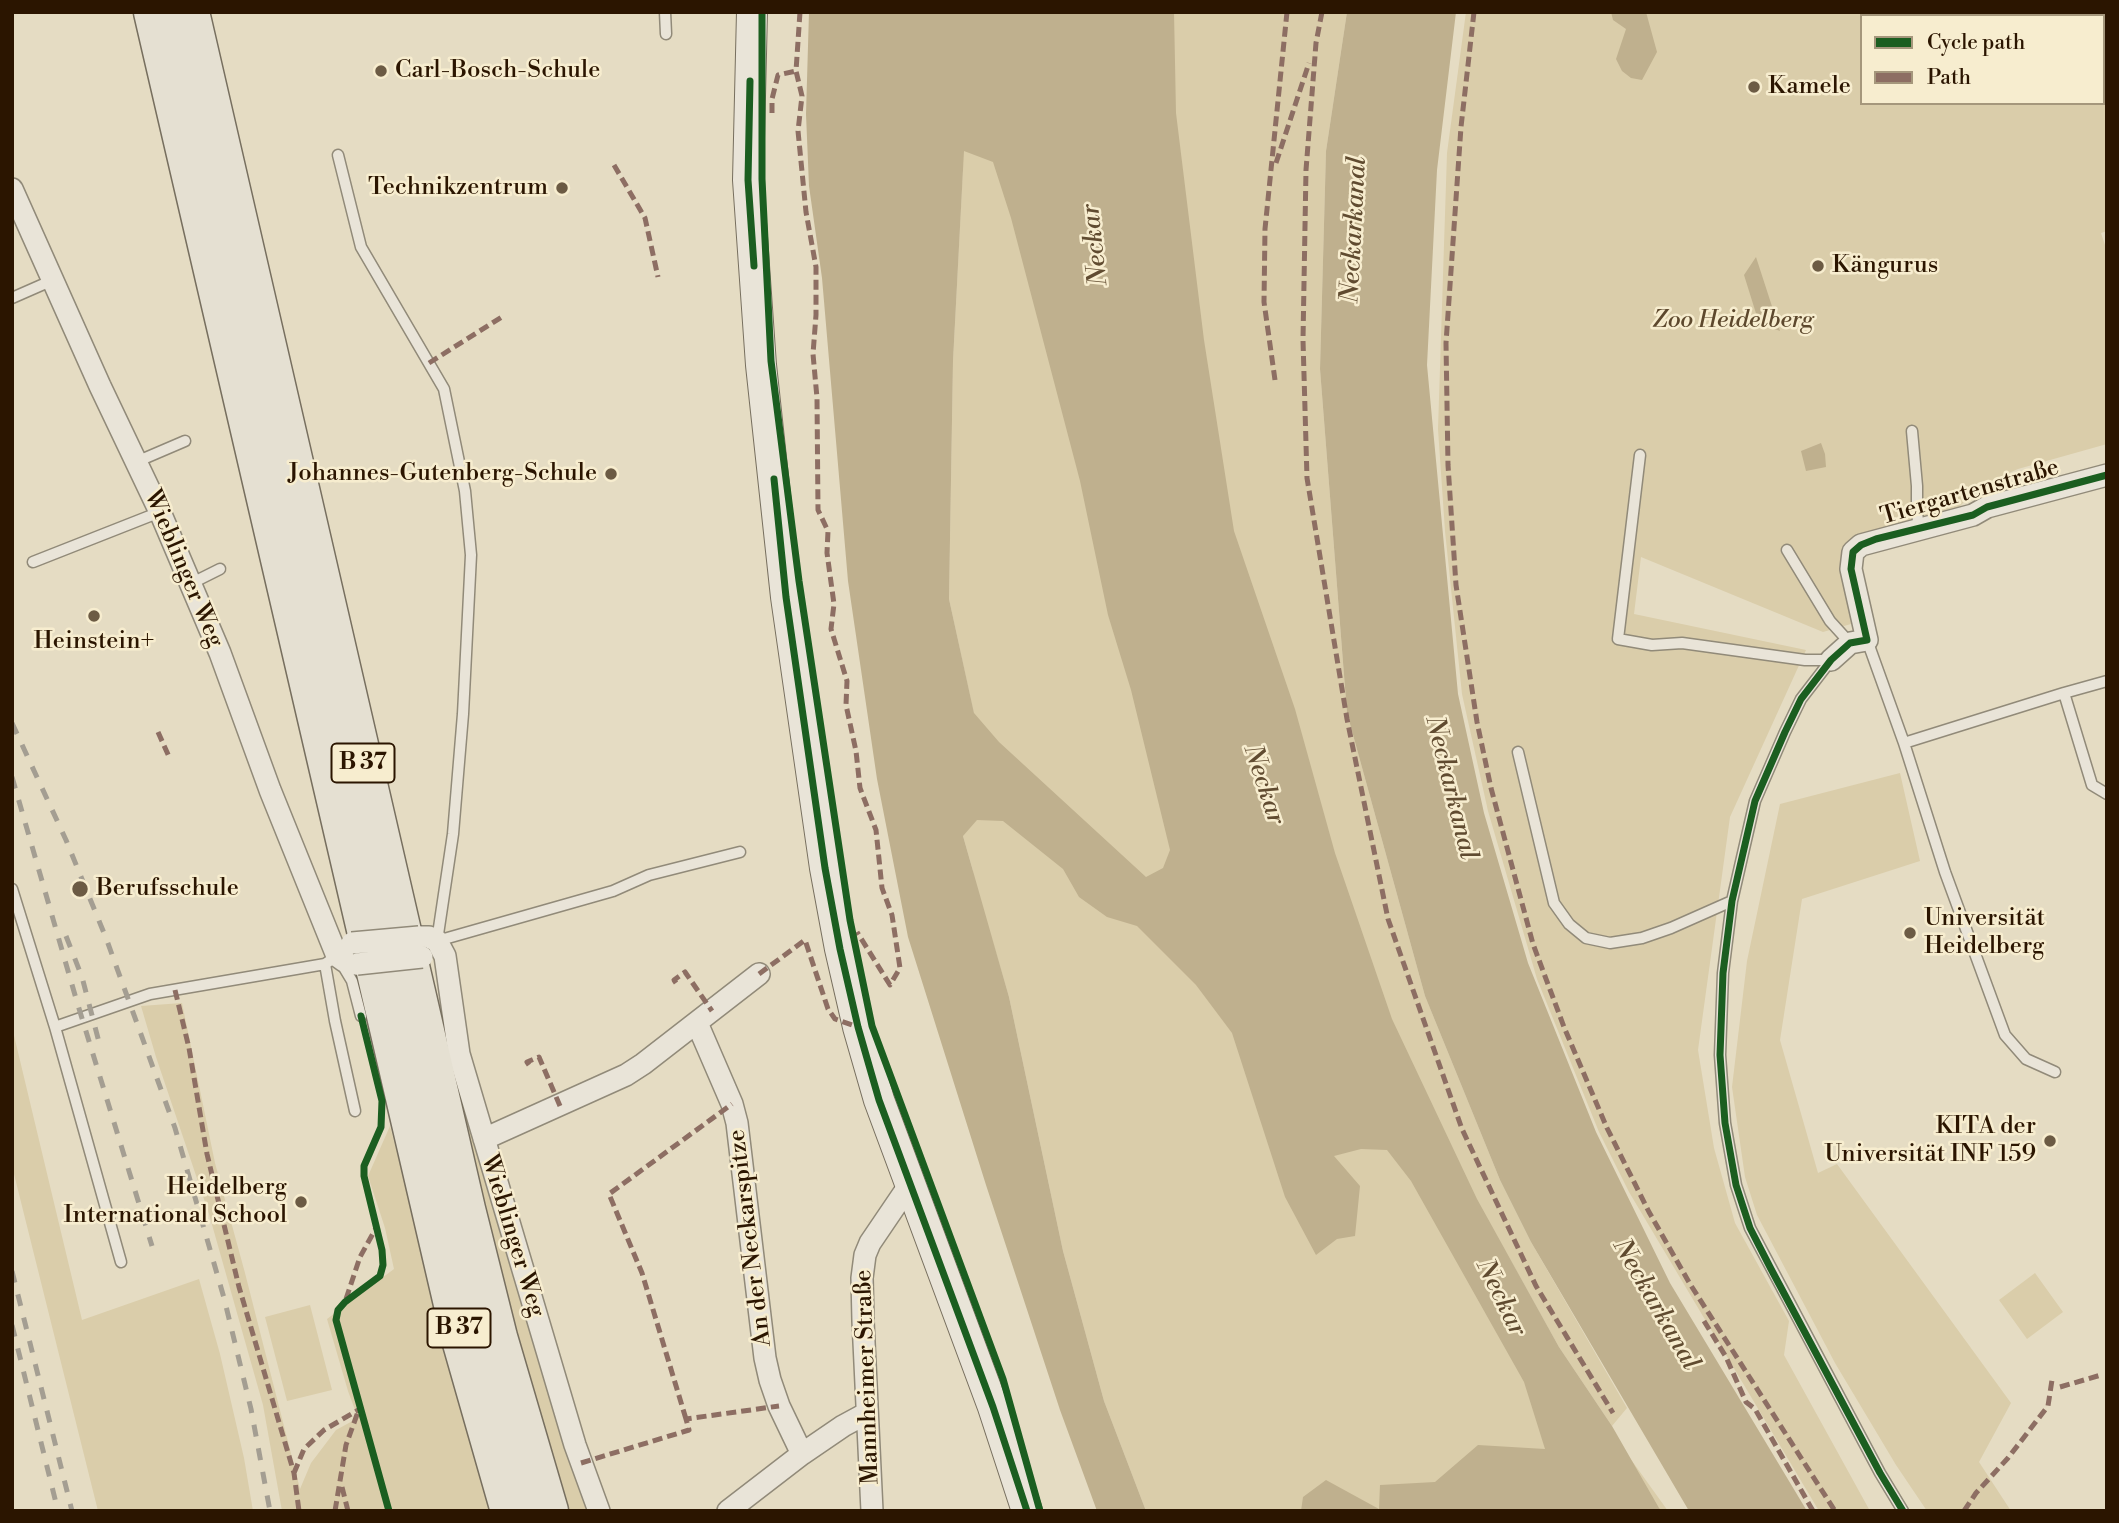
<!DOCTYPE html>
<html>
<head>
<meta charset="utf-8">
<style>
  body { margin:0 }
  #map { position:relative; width:2119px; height:1523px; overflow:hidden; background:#e5dcc3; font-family:"Libre Bodoni",serif }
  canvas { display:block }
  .frame { position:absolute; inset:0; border:14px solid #2b1500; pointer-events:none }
  .legend { position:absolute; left:1860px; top:14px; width:245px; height:91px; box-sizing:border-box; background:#f7edcf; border:2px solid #a5977c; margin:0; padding:9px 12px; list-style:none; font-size:21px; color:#2b1500 }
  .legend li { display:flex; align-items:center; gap:14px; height:35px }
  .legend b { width:35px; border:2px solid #a5977c }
</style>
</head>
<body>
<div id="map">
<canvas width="2119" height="1523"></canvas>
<div class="frame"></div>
<ul class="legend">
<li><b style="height:9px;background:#1b5e20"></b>Cycle path</li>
<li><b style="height:9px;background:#8d6e63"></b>Path</li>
</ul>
</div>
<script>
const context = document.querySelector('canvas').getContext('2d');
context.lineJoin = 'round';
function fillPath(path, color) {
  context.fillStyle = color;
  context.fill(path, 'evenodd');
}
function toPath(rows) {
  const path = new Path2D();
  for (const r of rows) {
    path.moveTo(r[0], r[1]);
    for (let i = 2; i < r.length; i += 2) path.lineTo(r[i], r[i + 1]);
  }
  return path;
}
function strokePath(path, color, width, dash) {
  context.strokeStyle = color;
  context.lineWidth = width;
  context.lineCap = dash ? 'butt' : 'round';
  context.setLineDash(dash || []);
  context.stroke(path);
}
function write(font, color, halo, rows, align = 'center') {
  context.font = font + ' "Libre Bodoni",serif';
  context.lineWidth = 5;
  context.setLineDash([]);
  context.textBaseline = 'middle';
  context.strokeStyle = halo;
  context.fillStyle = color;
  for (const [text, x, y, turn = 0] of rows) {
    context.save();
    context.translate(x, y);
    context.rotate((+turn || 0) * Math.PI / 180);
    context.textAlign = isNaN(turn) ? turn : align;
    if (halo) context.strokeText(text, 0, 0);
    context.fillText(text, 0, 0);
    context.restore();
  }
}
fillPath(toPath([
  [964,12,1347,12,1326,151,1320,369,1347,713,1425,996,1500,1180,1531,1242,1627,1408,1612,1426,1559,1347,1505,1250,1563,1365,1668,1511,1146,1511,1104,1401,1063,1251,1009,997,992,939,976,918,973,871,963,836,974,714,949,599,953,361,963,168],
  [1466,12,2107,12,2107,231,2101,233,2107,251,2107,444,2018,469,1980,486,1954,512,1861,541,1851,569,1851,624,1823,632,1641,557,1634,614,1806,650,1730,817,1698,1050,1714,1148,1735,1223,1789,1321,1784,1355,1870,1511,1819,1511,1629,1192,1599,1132,1537,979,1488,811,1462,694,1445,531,1438,429,1447,153],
  [1862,16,2103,16,2103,103,1862,103],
  [1900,773,1920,861,1802,899,1780,1040,1818,1173,1837,1164,2011,1403,1979,1462,2011,1511,1927,1511,1896,1465,1835,1363,1757,1215,1745,1177,1732,1087,1747,961,1780,804],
  [182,1003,215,1163,245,1273,300,1489,311,1463,336,1430,358,1418,348,1391,327,1319,394,1269,385,1228,368,1176,390,1126,452,1363,494,1511,282,1511,263,1405,209,1214,156,1057,141,1006],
  [12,1027,82,1320,199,1279,220,1354,244,1458,253,1511,98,1511,12,1166],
  [448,1037,471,1126,560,1434,587,1511,563,1511,439,1038],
  [2035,1273,2063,1312,2027,1339,1999,1300],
  [310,1305,332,1390,287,1401,265,1317]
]), '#dacdaa');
fillPath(toPath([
  [809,12,1174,12,1176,113,1204,340,1234,531,1295,709,1335,853,1392,1019,1477,1199,1559,1347,1612,1426,1659,1508,1662,1511,1301,1511,1303,1497,1326,1480,1379,1509,1380,1485,1435,1482,1478,1445,1545,1449,1524,1382,1411,1181,1387,1150,1361,1149,1334,1156,1360,1186,1355,1236,1337,1239,1316,1255,1285,1197,1232,1033,1196,985,1137,926,1107,917,1079,897,1063,869,1003,821,977,820,963,836,1009,997,1063,1251,1104,1401,1146,1511,1097,1511,1060,1410,986,1185,908,937,877,779,848,581,822,278,809,186,806,114],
  [964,151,993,162,1011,218,1080,481,1108,615,1131,690,1170,850,1163,868,1146,877,999,742,974,713,949,599,953,361],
  [1347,12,1456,12,1437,170,1427,365,1458,694,1484,813,1528,963,1596,1132,1670,1283,1807,1511,1689,1511,1531,1242,1500,1180,1425,996,1347,713,1320,369,1326,151],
  [1611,12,1646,12,1657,52,1642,80,1631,78,1622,71,1616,59,1626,29,1613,20],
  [1756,257,1780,331,1759,323,1744,275],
  [1821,443,1825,454,1826,467,1806,471,1801,451]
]), '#bfb08e');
const lane = toPath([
  [665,12,666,34],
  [338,155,361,247,444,389,465,491,471,555,463,714,453,834,437,941,613,891,649,875,740,852],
  [12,298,53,280],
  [1912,431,1917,486,1917,513,1919,528],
  [1640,455,1618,639,1652,645,1682,643,1805,660,1831,660],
  [136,462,185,441],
  [1787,550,1830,621,1850,643],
  [33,562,160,512],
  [190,584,220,569],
  [1867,640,1904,743,1945,872,2005,1035,2026,1059,2055,1072],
  [1831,660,1801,699,1785,732,1755,801,1732,901,1723,973,1720,1055,1725,1123,1736,1185,1750,1228,1880,1473,1903,1511],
  [2107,681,2064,693,2092,785,2107,794],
  [1904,743,2064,693],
  [1518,752,1554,903,1569,924,1586,938,1610,943,1642,938,1671,928,1732,901],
  [12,889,55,1027,121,1262],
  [325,964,335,1021,355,1111],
  [55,1027,150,994,325,964,337,956,352,981,361,1016]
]);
const street = toPath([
  [12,189,100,386,160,512,220,653,270,790,337,956,344,961,357,964],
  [1831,660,1850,643,1867,640,1851,569,1853,552,1861,545,1973,515,1987,507,2107,475],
  [419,937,429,937,437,941,445,956,459,1054,575,1445,599,1511],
  [697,1023,732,1104,737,1123,765,1358,770,1380,779,1406,802,1454],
  [484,1139,626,1075,643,1064,759,974],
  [728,1511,802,1454,843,1426,867,1413],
  [872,1511,863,1321,862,1278,865,1255,870,1243,910,1184]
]);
const secondary = toPath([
  [752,12,748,180,761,365,786,597,825,868,840,949,858,1027,879,1100,993,1407,1027,1511]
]);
const highway = toPath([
  [153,12,462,1343,510,1511],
  [190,12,466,1209,498,1337,549,1511]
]);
strokePath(lane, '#918a79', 13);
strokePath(street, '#918a79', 24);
strokePath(secondary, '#776f5f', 32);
strokePath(highway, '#776f5f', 41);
strokePath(lane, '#e9e4d8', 10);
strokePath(street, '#e9e4d8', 21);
strokePath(secondary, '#e9e4d8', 30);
strokePath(highway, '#e5e0d2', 38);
strokePath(toPath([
  [12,723,66,840,106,938,175,1128,224,1298,251,1409,270,1511],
  [12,777,77,1002,152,1246],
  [66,936,82,977,100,1046],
  [12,1271,72,1511],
  [12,1325,58,1511]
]), '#a49e92', 5, [12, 12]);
const streetBridge = toPath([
  [352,943,419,937],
  [357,964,422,957]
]);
strokePath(streetBridge, '#918a79', 24, []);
strokePath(streetBridge, '#e9e4d8', 21);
strokePath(toPath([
  [800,12,796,71,802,96,798,131,806,212,816,267,816,315,813,354,817,398,818,510,828,531,827,553,834,604,831,629,847,681,846,705,856,751,860,788,876,830,882,888,892,915,900,968,890,985,857,932],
  [1322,12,1316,43,1306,170,1303,340,1307,478,1347,719,1388,919,1462,1129,1536,1286,1613,1413],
  [1474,12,1461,127,1446,343,1448,465,1456,585,1477,722,1491,788,1533,944,1564,1027,1607,1128,1649,1212,1690,1284,1835,1511],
  [772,113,772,99,778,75,796,71],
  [1276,163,1309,63],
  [614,165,645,218,658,277],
  [429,363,505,315],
  [1275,380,1264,302,1265,229,1287,12],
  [158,732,170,759],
  [759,974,805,940,828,1009,835,1019,858,1027],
  [676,983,674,980,685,972,712,1011],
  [175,990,189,1048,207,1154,239,1287,294,1473,299,1511],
  [529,1065,527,1062,539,1057,560,1106],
  [346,1299,360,1257,376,1228],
  [1704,1321,1726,1357,1746,1402,1755,1409,1813,1511],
  [2060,1387,2101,1375],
  [686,1419,642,1273,609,1194,732,1104],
  [581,1463,689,1430,686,1419,779,1406],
  [294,1473,304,1449,324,1430,360,1409],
  [342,1487,348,1511],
  [335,1511,346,1445,359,1409],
  [1964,1511,1976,1493,2008,1458,2048,1406,2052,1380]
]), '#8d6e63', 5, [10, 5]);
strokePath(toPath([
  [762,12,762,179,771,361,799,581,850,920,872,1026,1003,1379,1040,1511],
  [750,81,748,180,754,266],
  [774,479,786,597,825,868,840,949,858,1027,879,1100,993,1407,1027,1511],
  [361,1016,382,1101,381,1127,364,1166,364,1176,382,1250,383,1265,380,1276,345,1302,338,1310,336,1320,389,1511],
  [1903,1511,1880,1473,1771,1269,1750,1228,1736,1185,1725,1123,1720,1055,1723,973,1732,901,1755,801,1785,732,1801,699,1831,660,1850,643,1867,640,1851,569,1853,552,1861,545,1876,539,1973,515,1987,507,2107,475]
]), '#1b5e20', 7);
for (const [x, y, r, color] of [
  [381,71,7,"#6c5b44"],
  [1754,87,7,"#6c5b44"],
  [562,188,7,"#6c5b44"],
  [1818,266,7,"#6c5b44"],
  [611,474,7,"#6c5b44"],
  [94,616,7,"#6c5b44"],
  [80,889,9,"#6c5b44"],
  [1910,933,7,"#6c5b44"],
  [2050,1141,7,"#6c5b44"],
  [301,1202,7,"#6c5b44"]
]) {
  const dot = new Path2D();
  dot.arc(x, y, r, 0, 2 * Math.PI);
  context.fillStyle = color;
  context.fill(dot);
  strokePath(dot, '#f7edcf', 2.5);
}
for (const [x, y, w] of [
  [363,763,63],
  [459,1328,63]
]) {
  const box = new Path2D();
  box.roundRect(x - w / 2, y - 19.5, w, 39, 5);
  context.fillStyle = '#f7edcf';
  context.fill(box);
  strokePath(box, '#2b1500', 2);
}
write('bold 23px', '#2b1500', null, [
  ["B 37",363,763],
  ["B 37",459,1328]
]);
write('24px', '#2b1500', '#f7edcf', [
  ["Carl-Bosch-Schule",395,71],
  ["Kamele",1768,87],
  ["Technikzentrum",548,188,"right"],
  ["Kängurus",1832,266],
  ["Johannes-Gutenberg-Schule",597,474,"right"],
  ["Heinstein+",94,642,"center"],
  ["Berufsschule",96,889],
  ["Universität",1924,919],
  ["Heidelberg",1924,947],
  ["KITA der",2036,1127,"right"],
  ["Universität INF 159",2036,1155,"right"],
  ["Heidelberg",287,1188,"right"],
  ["International School",287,1216,"right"]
], 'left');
write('italic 24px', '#5d482d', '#f7edcf', [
  ["Zoo Heidelberg",1733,321]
]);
write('24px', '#2b1500', '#f7edcf', [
  ["Tiergartenstraße",1970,493,-16],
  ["Wieblinger Weg",183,569,67],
  ["Wieblinger Weg",512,1236,73],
  ["An der Neckarspitze",751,1238,-97],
  ["Mannheimer Straße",868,1377,-92]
]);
write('italic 26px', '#604b30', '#f7edcf', [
  ["Neckarkanal",1355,230,-87],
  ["Neckar",1096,245,-96],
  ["Neckar",1263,785,72],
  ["Neckarkanal",1450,788,76],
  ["Neckar",1500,1298,64],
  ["Neckarkanal",1655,1305,60]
]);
</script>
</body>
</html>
